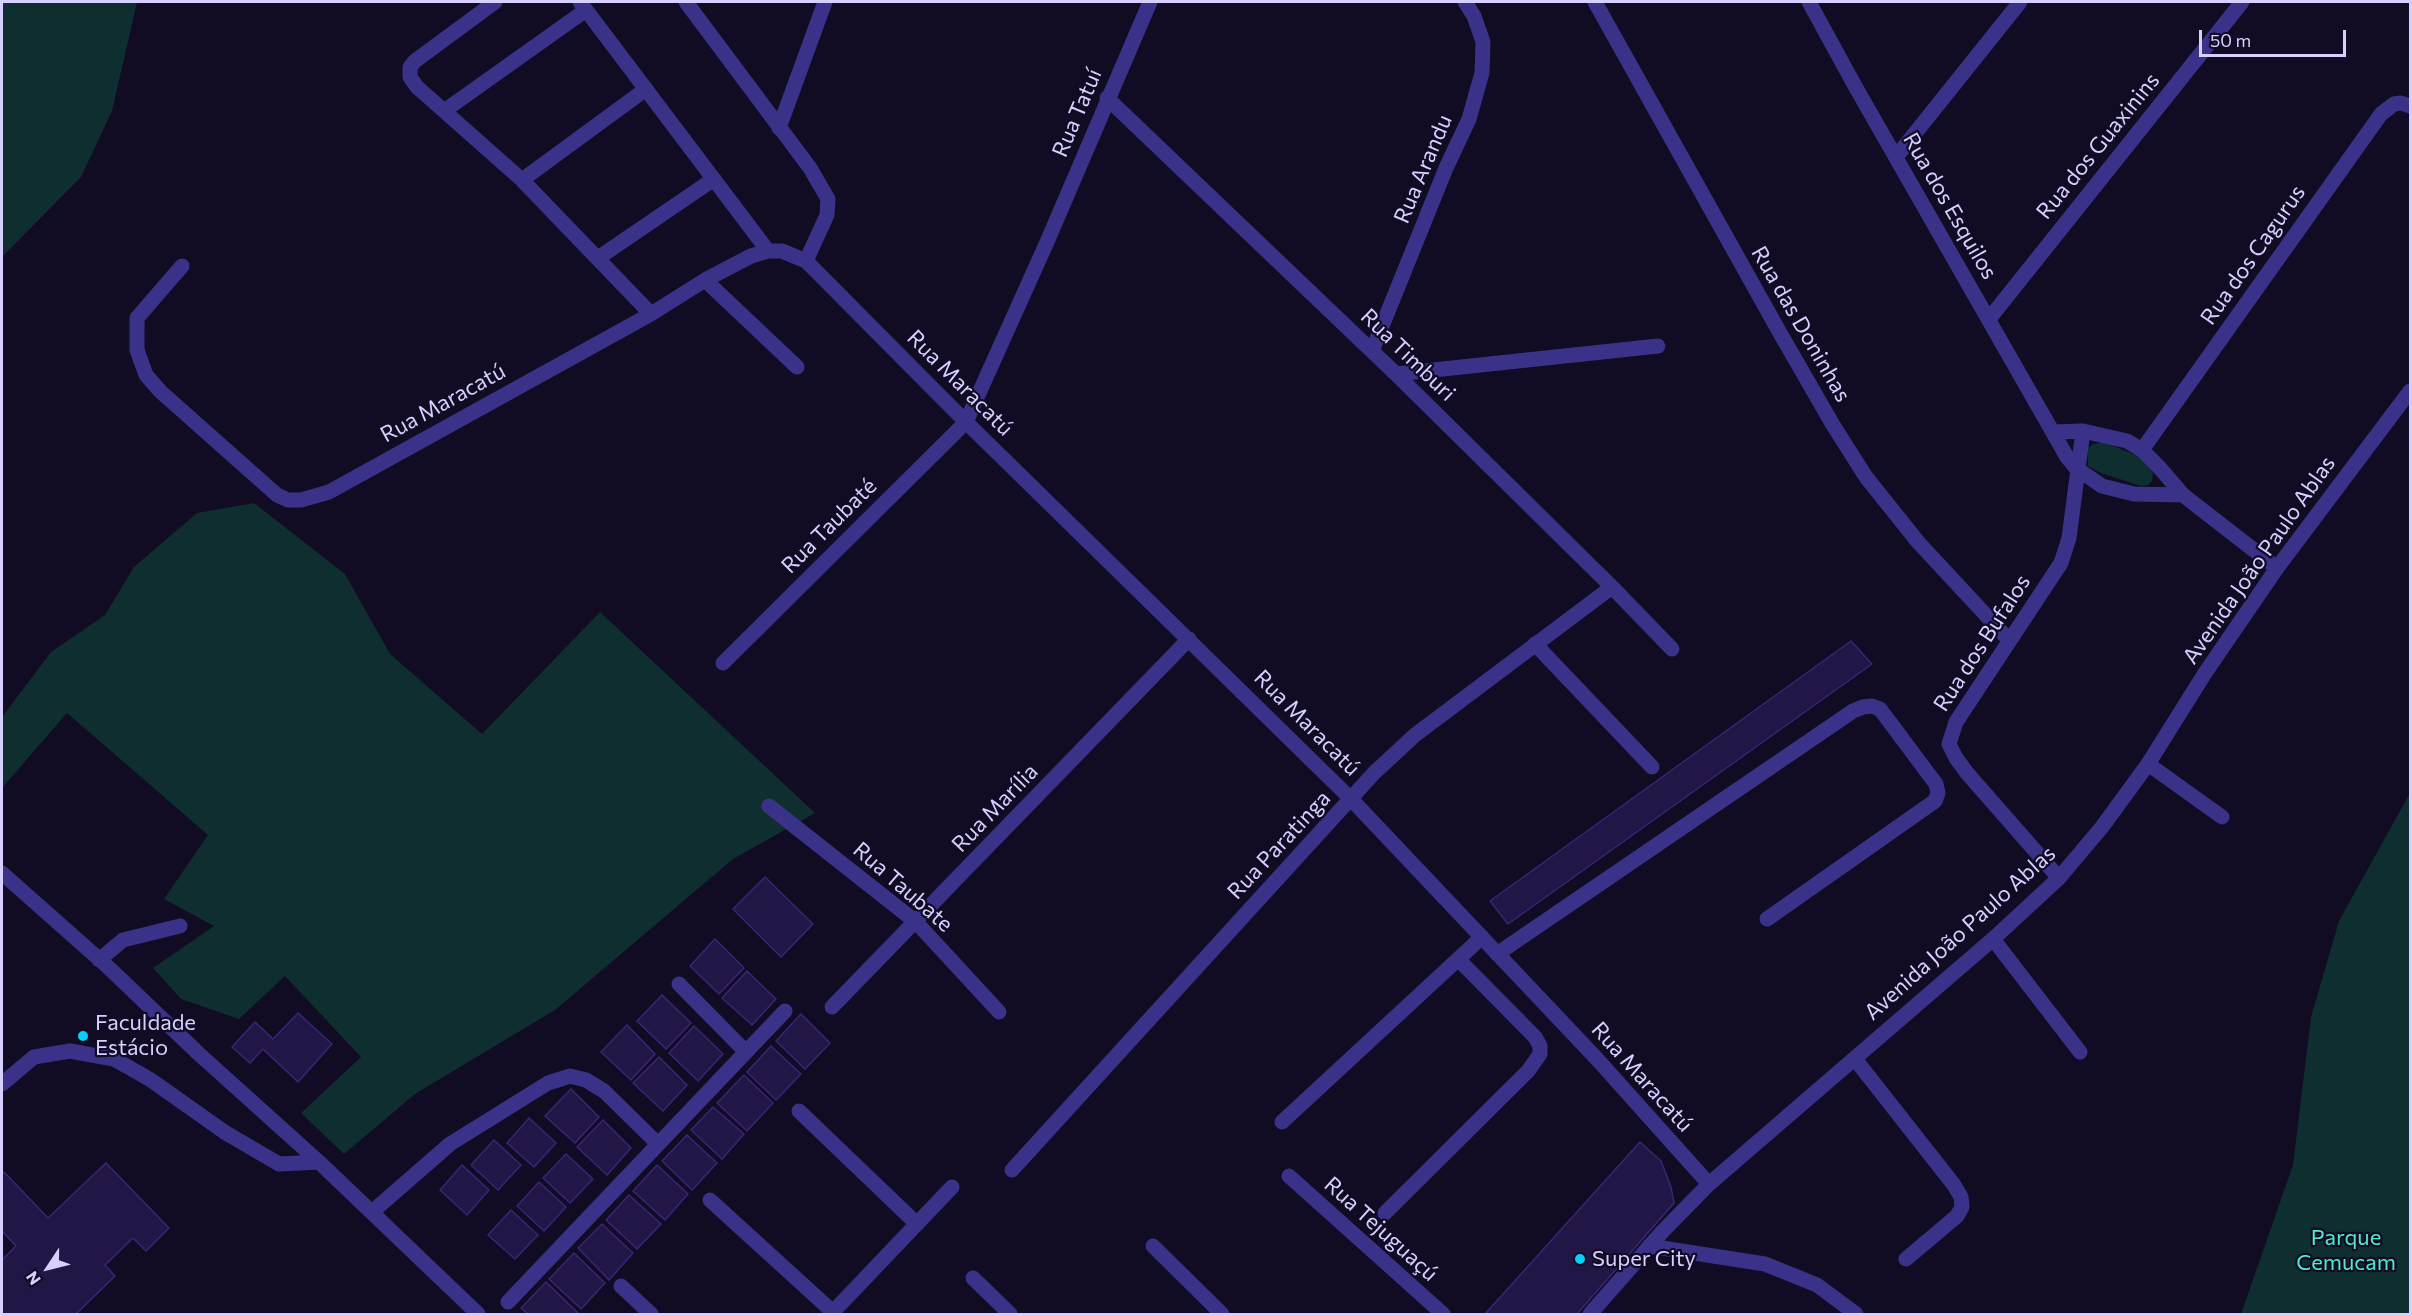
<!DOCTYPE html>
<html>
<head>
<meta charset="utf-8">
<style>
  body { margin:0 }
  #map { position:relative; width:2412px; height:1316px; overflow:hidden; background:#110c24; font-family:Commissioner,sans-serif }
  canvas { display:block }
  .frame { position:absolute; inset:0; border:3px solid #d7cfff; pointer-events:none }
  .north { position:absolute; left:18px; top:1238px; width:60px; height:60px; -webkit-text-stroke:4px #110c24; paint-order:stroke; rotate:235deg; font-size:16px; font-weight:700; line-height:24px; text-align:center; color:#d7cfff }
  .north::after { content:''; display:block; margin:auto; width:21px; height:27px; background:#d7cfff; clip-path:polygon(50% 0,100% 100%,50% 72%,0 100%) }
  .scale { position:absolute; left:2199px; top:30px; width:147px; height:27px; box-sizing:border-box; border:3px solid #d7cfff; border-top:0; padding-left:8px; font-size:18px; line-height:21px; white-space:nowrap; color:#d7cfff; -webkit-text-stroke:4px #110c24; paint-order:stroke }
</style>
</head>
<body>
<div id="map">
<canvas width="2412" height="1316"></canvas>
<div class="frame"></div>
<div class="north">N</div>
<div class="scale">50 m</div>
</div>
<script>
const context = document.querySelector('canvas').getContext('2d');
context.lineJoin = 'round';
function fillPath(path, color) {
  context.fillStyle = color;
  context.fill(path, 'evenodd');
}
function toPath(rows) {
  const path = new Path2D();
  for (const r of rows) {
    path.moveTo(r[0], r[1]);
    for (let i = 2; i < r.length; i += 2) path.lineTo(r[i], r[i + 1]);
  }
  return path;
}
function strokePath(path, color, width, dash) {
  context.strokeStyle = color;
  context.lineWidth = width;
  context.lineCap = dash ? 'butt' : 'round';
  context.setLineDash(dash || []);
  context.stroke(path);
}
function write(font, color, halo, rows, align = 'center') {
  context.font = font + ' Commissioner,sans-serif';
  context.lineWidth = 4.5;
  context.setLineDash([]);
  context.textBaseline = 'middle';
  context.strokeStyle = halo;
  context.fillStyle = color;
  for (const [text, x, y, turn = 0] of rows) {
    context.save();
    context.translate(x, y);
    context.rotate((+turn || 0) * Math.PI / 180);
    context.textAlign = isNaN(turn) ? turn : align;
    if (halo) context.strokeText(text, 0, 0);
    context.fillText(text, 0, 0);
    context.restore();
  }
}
fillPath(toPath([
  [2,2,137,2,112,111,81,177,2,257],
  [2104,442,2140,457,2151,468,2153,473,2152,481,2148,485,2141,486,2101,473,2088,466,2088,448,2093,444],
  [254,503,345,574,390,654,482,734,600,612,815,813,733,859,555,1010,415,1094,344,1154,301,1113,361,1057,285,976,239,1019,181,999,153,968,214,926,164,899,208,835,67,713,2,788,2,717,51,652,105,615,134,567,197,513],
  [2410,793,2410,1314,2241,1314,2293,1165,2311,1017,2339,921]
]), '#0e2e2f');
const building = toPath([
  [1851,641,1872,664,1508,924,1490,901,1851,641],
  [765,877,813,924,781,957,733,909,765,877],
  [715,939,744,968,719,994,690,966,715,939],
  [747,971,776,999,752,1025,722,998,747,971],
  [662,995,691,1023,666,1049,637,1021,662,995],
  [298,1013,332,1044,298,1082,263,1049,250,1063,232,1047,255,1022,273,1039,298,1013],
  [801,1014,830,1043,805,1069,776,1041,801,1014],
  [627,1025,655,1054,631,1080,601,1052,627,1025],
  [694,1026,723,1054,698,1081,669,1053,694,1026],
  [771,1046,801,1074,776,1100,747,1072,771,1046],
  [659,1057,687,1085,663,1111,633,1083,659,1057],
  [744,1075,773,1103,747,1131,717,1103,744,1075],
  [571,1089,599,1117,575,1143,545,1116,571,1089],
  [713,1107,744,1134,722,1159,691,1130,713,1107],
  [529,1118,556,1143,534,1167,507,1143,529,1118],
  [603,1120,631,1148,607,1175,577,1147,603,1120],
  [687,1135,717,1163,692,1190,662,1161,687,1135],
  [494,1140,521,1165,498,1190,471,1165,494,1140],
  [1640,1142,1661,1161,1671,1187,1674,1203,1577,1314,1485,1314,1640,1142],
  [566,1154,593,1179,570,1203,543,1178,566,1154],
  [106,1163,169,1228,146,1251,133,1238,105,1265,115,1276,76,1314,2,1314,2,1260,16,1246,2,1231,2,1175,4,1172,48,1218,106,1163],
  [462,1165,489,1190,467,1215,440,1190,462,1165],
  [657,1165,688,1194,665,1220,633,1191,657,1165],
  [539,1182,566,1207,544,1231,517,1206,539,1182],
  [629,1195,661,1224,637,1249,606,1220,629,1195],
  [511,1210,538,1235,515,1259,488,1235,511,1210],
  [602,1224,633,1253,609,1280,578,1248,602,1224],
  [574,1253,605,1283,581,1309,549,1279,574,1253],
  [546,1282,578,1313,576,1314,528,1314,521,1308,546,1282]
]);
fillPath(building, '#221647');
strokePath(building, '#3a2575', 1.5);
strokePath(toPath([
  [495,2,415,61,410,67,410,77,417,87,522,180,651,314],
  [580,2,768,251],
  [686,2,810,168,828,199,827,215,806,261],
  [1595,2,1780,333,1833,425,1866,477,1918,542,2009,640],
  [1809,2,1855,86,2067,457,2076,468,2102,486,2134,494,2183,495],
  [1107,98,1396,374,1612,587,1672,649],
  [444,111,586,10],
  [779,128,825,2],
  [1896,157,2020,2],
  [522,180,646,89],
  [598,258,714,179],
  [182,266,137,318,137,350,146,375,161,392,277,495,288,500,301,500,329,492,651,314,705,280,751,256,768,251,782,251,806,261,966,422,1351,799,1597,1059,1709,1184],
  [705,280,797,367],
  [1989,319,2242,2],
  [1372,351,1446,168,1469,119,1482,73,1483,42,1474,16,1465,2],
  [1396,374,1658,346],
  [2054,432,2083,431,2127,441,2142,450,2159,467,2183,495,2277,568],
  [2142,450,2381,114,2394,104,2401,103,2410,106],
  [1535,644,1652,767],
  [723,663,966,422,1047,242,1150,2],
  [2148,764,2222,817],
  [769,806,916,922,999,1012],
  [2,873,108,967,199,1054,319,1162,478,1314],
  [2059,878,1967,773,1956,758,1949,744,1956,722,2061,563,2069,538,2083,431],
  [1993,939,2080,1052],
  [1497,954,1853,711,1863,707,1872,706,1880,709,1936,784,1938,793,1935,801,1767,919],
  [99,960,123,940,180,926],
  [679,984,745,1051],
  [832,1007,1189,639],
  [1855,1059,1954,1185,1961,1197,1962,1207,1957,1216,1906,1259],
  [2,1084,34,1057,70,1051,114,1059,151,1080,226,1133,279,1164,319,1162],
  [799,1111,917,1224],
  [1282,1122,1482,937],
  [1012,1170,1374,773,1415,735,1612,587],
  [1289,1176,1443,1314],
  [710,1200,833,1312],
  [372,1212,450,1144,548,1083,570,1076,586,1080,604,1091,658,1144],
  [1385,1213,1528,1071,1540,1054,1540,1046,1535,1037,1458,959],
  [1153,1246,1222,1314],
  [1649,1246,1765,1264,1817,1285,1856,1314],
  [973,1278,1010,1314],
  [621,1286,651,1314],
  [508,1302,785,1011],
  [831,1314,952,1187],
  [1590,1314,1662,1232,1709,1184,1993,939,2059,878,2102,827,2148,764,2205,673,2277,568,2410,391]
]), '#3a3288', 15);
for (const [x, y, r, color] of [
  [83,1036,6,"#00d2fa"],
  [1580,1259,6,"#00d2fa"]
]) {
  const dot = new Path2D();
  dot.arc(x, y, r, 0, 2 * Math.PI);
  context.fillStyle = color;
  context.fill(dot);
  strokePath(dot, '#110c24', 2);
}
write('22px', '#d7cfff', '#110c24', [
  ["Rua Tatuí",1077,113,-67],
  ["Rua dos Guaxinins",2098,146,-51],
  ["Rua Arandu",1423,169,-67],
  ["Rua dos Esquilos",1950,206,60],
  ["Rua dos Cagurus",2253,255,-55],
  ["Rua das Doninhas",1801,324,60],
  ["Rua Timburi",1408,355,44],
  ["Rua Maracatú",960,383,45],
  ["Rua Maracatú",443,403,-29],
  ["Rua Taubaté",829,526,-45],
  ["Avenida João Paulo Ablas",2259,560,-55],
  ["Rua dos Bufalos",1982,643,-57],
  ["Rua Maracatú",1307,723,45],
  ["Rua Marília",995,808,-46],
  ["Rua Paratinga",1279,845,-47],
  ["Rua Taubate",903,887,41],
  ["Avenida João Paulo Ablas",1960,933,-42],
  ["Rua Maracatú",1642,1077,48],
  ["Rua Tejuguaçú",1381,1229,42]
]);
write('22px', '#d7cfff', '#110c24', [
  ["Faculdade",95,1023],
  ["Estácio",95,1048],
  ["Super City",1592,1259]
], 'left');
write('22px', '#4eebcd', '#110c24', [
  ["Parque",2346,1238],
  ["Cemucam",2346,1263]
]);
</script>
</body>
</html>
